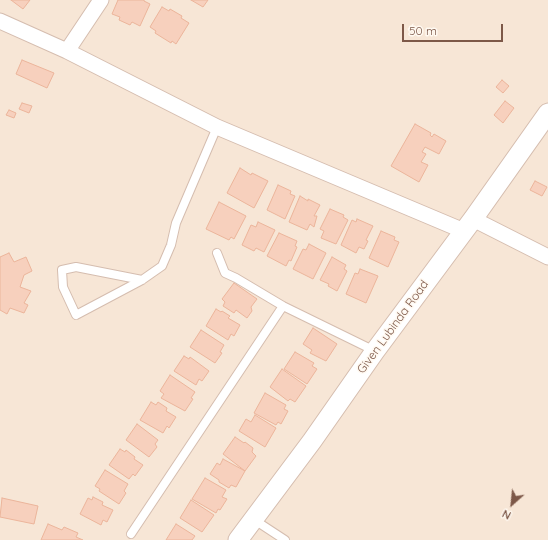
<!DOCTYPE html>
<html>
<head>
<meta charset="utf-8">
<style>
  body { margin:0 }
  #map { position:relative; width:548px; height:540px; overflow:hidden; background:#fff5e8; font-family:Quicksand,sans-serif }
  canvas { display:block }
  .north { position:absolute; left:492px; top:484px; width:40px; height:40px; -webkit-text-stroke:3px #fff9f1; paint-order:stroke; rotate:207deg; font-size:11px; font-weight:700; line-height:16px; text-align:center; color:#7d5848 }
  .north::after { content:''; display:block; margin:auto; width:14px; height:18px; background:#7d5848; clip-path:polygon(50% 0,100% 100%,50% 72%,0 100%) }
  .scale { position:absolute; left:402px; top:24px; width:101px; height:18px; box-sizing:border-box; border:2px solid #7d5848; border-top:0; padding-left:5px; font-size:12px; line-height:14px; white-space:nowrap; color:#7d5848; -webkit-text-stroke:3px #fff9f1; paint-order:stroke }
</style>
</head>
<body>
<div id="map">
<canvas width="548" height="540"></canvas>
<div class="north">N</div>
<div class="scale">50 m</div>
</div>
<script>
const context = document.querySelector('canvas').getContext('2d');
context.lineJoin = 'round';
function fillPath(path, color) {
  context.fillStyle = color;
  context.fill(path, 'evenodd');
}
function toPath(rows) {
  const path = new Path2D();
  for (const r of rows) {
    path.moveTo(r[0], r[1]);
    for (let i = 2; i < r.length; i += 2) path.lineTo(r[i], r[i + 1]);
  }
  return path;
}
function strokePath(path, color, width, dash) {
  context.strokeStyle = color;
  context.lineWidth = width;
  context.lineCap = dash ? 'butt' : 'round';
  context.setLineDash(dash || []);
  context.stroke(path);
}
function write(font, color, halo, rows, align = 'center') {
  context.font = font + ' Quicksand,sans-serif';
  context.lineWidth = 3;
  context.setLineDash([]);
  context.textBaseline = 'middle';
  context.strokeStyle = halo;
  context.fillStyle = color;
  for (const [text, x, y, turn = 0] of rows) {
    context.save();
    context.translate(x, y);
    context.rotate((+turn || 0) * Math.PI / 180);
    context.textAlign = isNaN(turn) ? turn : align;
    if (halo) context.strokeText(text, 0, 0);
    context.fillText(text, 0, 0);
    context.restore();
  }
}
fillPath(toPath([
  [0,0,548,0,548,540,0,540]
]), '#f7e6d6');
const building = toPath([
  [11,0,30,0,23,9,11,0],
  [118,0,144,0,144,1,150,4,140,26,132,22,130,25,119,20,120,17,112,14,118,0],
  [191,0,208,0,203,7,191,0],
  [162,7,169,11,170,9,182,16,181,18,189,23,176,44,172,41,171,43,155,33,156,31,150,27,162,7],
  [22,60,54,73,47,88,16,74,22,60],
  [502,80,509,86,503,93,496,87,502,80],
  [505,101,514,108,503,123,494,115,505,101],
  [22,103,32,106,29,113,19,109,22,103],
  [9,110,16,113,14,118,6,115,9,110],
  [415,124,431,133,430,135,432,137,434,134,446,141,439,154,425,147,422,152,426,154,421,162,428,165,419,182,391,166,415,124],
  [240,168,251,175,252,173,268,181,254,208,227,193,240,168],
  [535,181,547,187,542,196,530,190,535,181],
  [278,185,291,191,290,194,295,196,285,219,267,210,278,185],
  [300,196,308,201,308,199,320,205,314,216,317,216,314,227,310,224,307,230,289,222,300,196],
  [219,202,246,216,234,239,231,237,229,240,206,229,219,202],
  [330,209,344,215,343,217,348,220,336,244,321,238,324,231,320,229,330,209],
  [357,219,373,226,366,240,368,241,364,249,359,247,356,253,341,245,352,220,356,222,357,219],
  [258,222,275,230,264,252,256,248,254,251,242,245,251,225,256,227,258,222],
  [381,231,395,237,394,240,399,242,388,267,369,258,381,231],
  [279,233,297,241,295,246,297,247,291,261,289,260,286,266,267,256,279,233],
  [309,244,326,253,313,279,293,269,303,249,306,250,309,244],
  [9,253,14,262,26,257,32,271,24,275,20,287,31,291,24,303,28,305,24,313,10,308,7,314,0,310,0,257,9,253],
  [332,257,346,265,344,269,347,271,337,291,328,286,329,284,320,280,332,257],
  [360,269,378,276,366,303,346,294,355,273,358,274,360,269],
  [234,283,257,299,251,307,252,311,247,318,236,310,234,313,223,306,225,302,222,299,234,283],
  [216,309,221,312,222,311,230,316,228,318,240,325,234,336,231,334,228,340,206,326,216,309],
  [313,328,337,344,326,361,310,353,312,350,303,344,313,328],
  [201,330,224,345,220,352,222,353,215,363,190,347,201,330],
  [295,352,314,363,312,366,317,369,307,384,284,369,295,352],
  [184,356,189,359,190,357,209,371,202,381,199,379,196,385,174,371,184,356],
  [282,369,306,386,295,402,290,399,288,401,270,387,282,369],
  [170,375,195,392,191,398,193,399,185,411,161,398,164,394,160,391,170,375],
  [265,393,286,405,284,409,288,411,281,424,278,422,276,425,254,413,265,393],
  [151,402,156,405,158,402,167,408,166,411,176,417,169,428,167,426,163,433,140,420,151,402],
  [255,415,276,428,265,447,239,431,246,419,251,422,255,415],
  [137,424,158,440,155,444,157,447,149,457,126,440,137,424],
  [235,437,244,443,245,442,253,448,252,452,256,456,245,471,223,454,235,437],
  [120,449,125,452,126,450,135,457,134,459,143,465,135,476,133,474,129,479,109,465,120,449],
  [223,459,245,471,236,487,231,485,229,488,219,482,219,480,210,474,217,463,220,465,223,459],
  [105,470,128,484,124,491,126,493,119,504,99,491,100,489,95,486,105,470],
  [205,478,226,490,222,497,227,499,220,510,218,509,216,513,192,499,205,478],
  [93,497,103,502,102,505,113,510,107,522,103,520,101,525,80,514,88,498,92,500,93,497],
  [2,498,38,506,34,524,0,517,2,498],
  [191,500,214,515,202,532,180,518,191,500],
  [48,524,62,530,64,527,78,533,76,537,83,540,41,540,48,524],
  [176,524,195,536,192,540,166,540,176,524]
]);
fillPath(building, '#f7d0bd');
strokePath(building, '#ecb59b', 1);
const service = toPath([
  [217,253,225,273,236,278,283,306,375,351],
  [142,280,76,267,62,270,63,287,76,315,142,280,162,266,171,245,176,223,217,127],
  [253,519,285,540],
  [131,534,283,306]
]);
const minor = toPath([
  [0,21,67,51,217,127,464,231],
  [67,51,101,0],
  [473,219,548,257]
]);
const tertiary = toPath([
  [238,540,312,441,375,351,473,219,548,113]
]);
strokePath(service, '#d5bdaf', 10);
strokePath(minor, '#d5bdaf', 17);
strokePath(tertiary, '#d5bdaf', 21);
strokePath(service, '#fff', 8);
strokePath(minor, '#fff', 15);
strokePath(tertiary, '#fff', 19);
write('12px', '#7d5848', '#fff9f1', [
  ["Given Lubinda Road",393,327,-54]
]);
</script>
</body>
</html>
